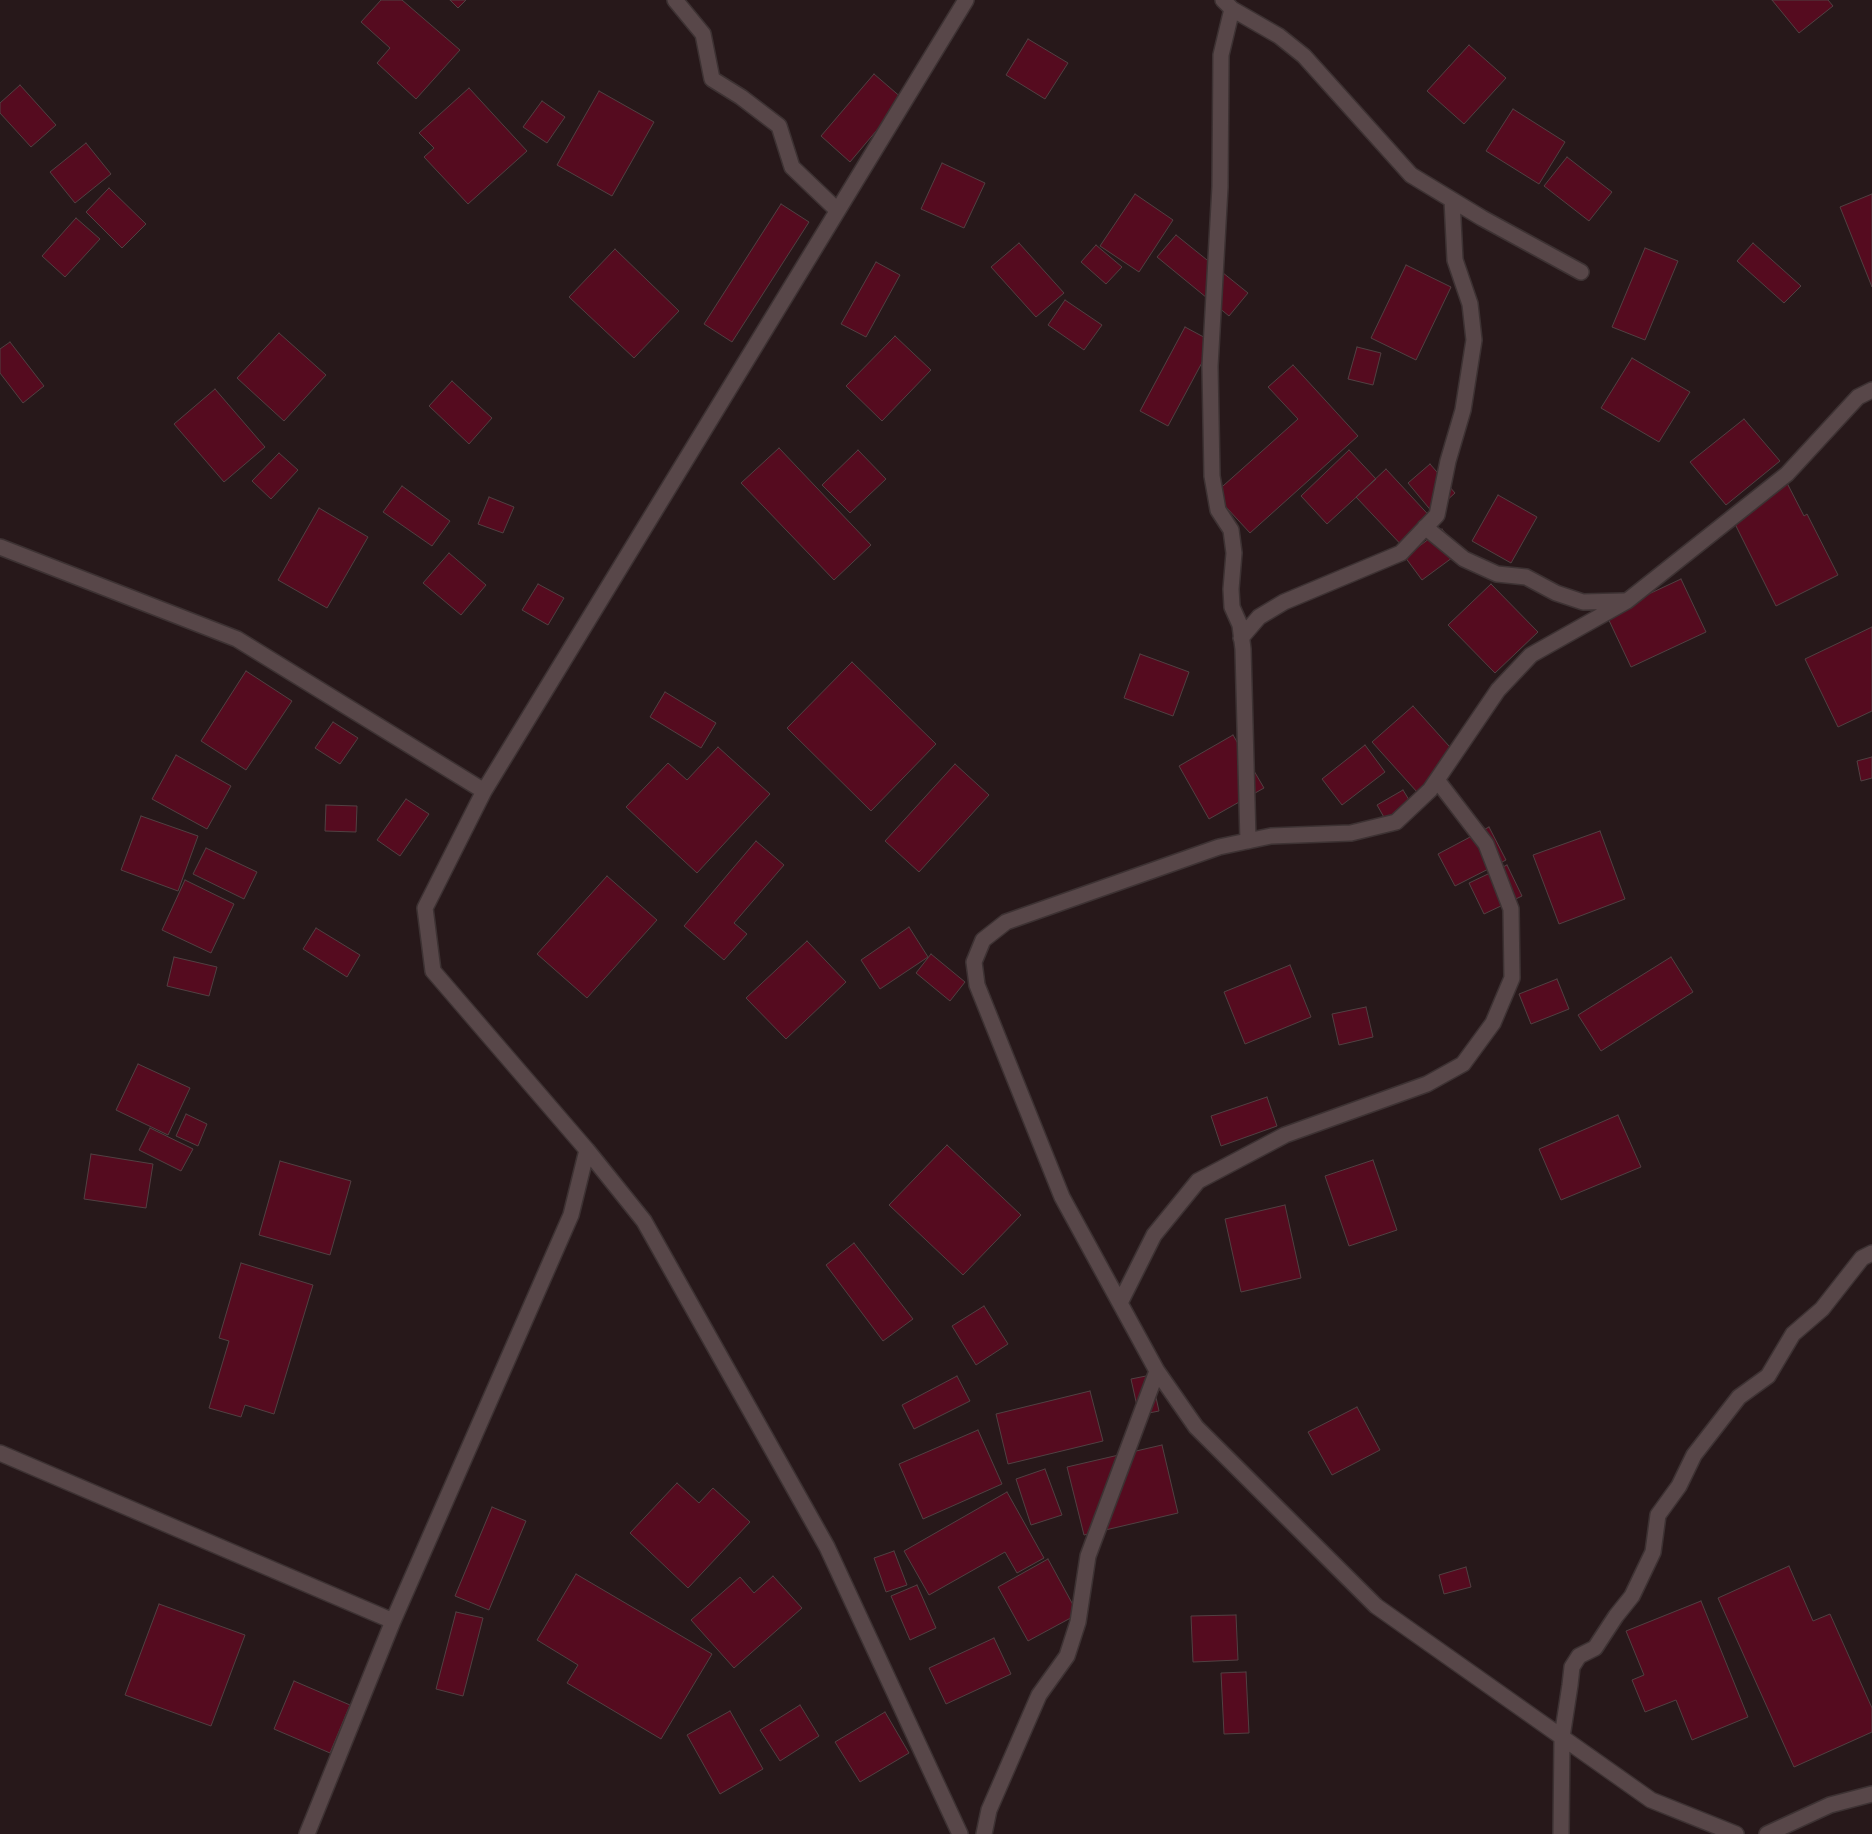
<!DOCTYPE html>
<html>
<head>
<meta charset="utf-8">
<style>
  body { margin:0 }
  canvas { display:block; background:#27181a }
</style>
</head>
<body>
<canvas width="1872" height="1834"></canvas>
<script>
const context = document.querySelector('canvas').getContext('2d');
context.lineJoin = 'round';
function fillPath(path, color) {
  context.fillStyle = color;
  context.fill(path, 'evenodd');
}
function toPath(rows) {
  const path = new Path2D();
  for (const r of rows) {
    path.moveTo(r[0], r[1]);
    for (let i = 2; i < r.length; i += 2) path.lineTo(r[i], r[i + 1]);
  }
  return path;
}
function strokePath(path, color, width, dash) {
  context.strokeStyle = color;
  context.lineWidth = width;
  context.lineCap = dash ? 'butt' : 'round';
  context.setLineDash(dash || []);
  context.stroke(path);
}
const building = toPath([
  [381,0,402,0,460,50,416,99,377,63,390,48,361,22,381,0],
  [450,0,466,0,458,8,450,0],
  [1772,0,1828,0,1833,6,1799,33,1772,0],
  [1028,39,1068,63,1045,99,1006,75,1028,39],
  [1469,45,1506,78,1464,124,1427,91,1469,45],
  [874,74,903,99,850,162,821,136,874,74],
  [20,85,56,125,31,147,0,113,0,103,20,85],
  [469,88,527,151,468,204,424,157,434,148,419,133,469,88],
  [599,91,654,122,612,196,557,165,599,91],
  [542,101,565,117,547,143,523,127,542,101],
  [1513,109,1565,142,1539,184,1486,151,1513,109],
  [86,143,111,174,75,203,50,172,86,143],
  [1567,157,1612,192,1589,221,1544,186,1567,157],
  [942,163,985,183,964,228,921,209,942,163],
  [109,188,146,224,122,248,86,212,109,188],
  [1135,194,1173,220,1139,272,1100,246,1135,194],
  [1872,194,1872,287,1840,207,1872,194],
  [781,204,809,222,732,342,704,324,781,204],
  [76,218,100,239,65,277,42,256,76,218],
  [1176,235,1248,293,1229,316,1157,257,1176,235],
  [1019,243,1064,293,1036,317,991,267,1019,243],
  [1753,243,1801,286,1784,303,1737,261,1753,243],
  [1096,245,1122,267,1106,284,1081,262,1096,245],
  [1645,248,1678,261,1645,340,1612,327,1645,248],
  [615,249,679,311,634,358,569,297,615,249],
  [876,262,900,275,866,337,841,324,876,262],
  [1406,265,1451,287,1416,360,1371,338,1406,265],
  [1065,300,1102,325,1084,350,1048,325,1065,300],
  [1185,327,1213,342,1168,426,1140,411,1185,327],
  [279,333,326,375,284,421,237,378,279,333],
  [895,336,931,370,882,421,846,386,895,336],
  [10,342,44,386,23,403,0,373,0,349,10,342],
  [1357,347,1381,353,1373,385,1348,379,1357,347],
  [1632,358,1690,392,1659,442,1601,408,1632,358],
  [1293,365,1358,436,1250,533,1214,494,1298,419,1268,387,1293,365],
  [452,381,492,418,469,444,429,406,452,381],
  [215,389,265,447,224,482,174,424,215,389],
  [1744,419,1780,461,1726,505,1690,462,1744,419],
  [779,448,871,545,834,580,741,483,779,448],
  [858,450,886,479,850,513,822,485,858,450],
  [1349,450,1376,479,1327,524,1301,496,1349,450],
  [279,453,298,470,271,499,252,481,279,453],
  [1430,464,1455,493,1433,513,1408,483,1430,464],
  [1386,469,1436,523,1407,551,1356,497,1386,469],
  [1787,483,1804,516,1807,514,1838,575,1776,606,1729,512,1787,483],
  [402,486,450,521,432,546,383,512,402,486],
  [1498,495,1537,517,1511,563,1472,541,1498,495],
  [489,497,514,507,503,533,478,524,489,497],
  [319,508,368,537,327,608,278,580,319,508],
  [1442,529,1460,552,1422,580,1405,557,1442,529],
  [449,553,486,585,461,615,423,583,449,553],
  [1681,579,1706,632,1631,667,1606,614,1681,579],
  [538,584,564,598,548,625,522,610,538,584],
  [1491,584,1538,632,1495,673,1448,625,1491,584],
  [1872,627,1872,711,1838,727,1805,659,1872,627],
  [1140,654,1189,672,1173,716,1124,698,1140,654],
  [852,662,936,744,871,811,787,728,852,662],
  [246,671,292,701,246,770,201,741,246,671],
  [665,692,716,723,701,748,650,717,665,692],
  [1413,706,1458,756,1417,792,1372,742,1413,706],
  [333,722,358,738,340,764,315,748,333,722],
  [1233,735,1264,788,1209,819,1179,766,1233,735],
  [1365,745,1385,772,1342,805,1322,779,1365,745],
  [718,747,770,794,697,873,626,807,668,763,687,780,718,747],
  [176,755,231,786,207,829,152,799,176,755],
  [1872,757,1872,778,1861,781,1857,761,1872,757],
  [955,764,989,795,919,872,885,841,955,764],
  [1403,790,1411,803,1385,819,1377,805,1403,790],
  [406,799,429,814,400,856,377,840,406,799],
  [326,805,357,806,356,832,325,831,326,805],
  [141,816,198,836,178,891,121,870,141,816],
  [1489,827,1506,860,1455,886,1438,854,1489,827],
  [1600,831,1625,899,1559,924,1533,855,1600,831],
  [756,841,784,865,734,923,747,934,724,960,684,926,756,841],
  [206,848,257,872,244,899,193,874,206,848],
  [1507,865,1522,896,1484,914,1469,883,1507,865],
  [607,876,657,920,587,998,537,954,607,876],
  [185,880,234,904,211,953,162,930,185,880],
  [909,927,928,957,880,989,861,960,909,927],
  [316,928,360,955,347,977,303,949,316,928],
  [807,941,846,982,786,1039,746,998,807,941],
  [931,954,965,982,950,1001,916,973,931,954],
  [174,957,217,967,209,996,167,986,174,957],
  [1671,957,1693,992,1601,1051,1578,1015,1671,957],
  [1290,965,1311,1017,1245,1044,1224,992,1290,965],
  [1557,979,1569,1009,1531,1024,1519,994,1557,979],
  [1366,1007,1373,1037,1339,1045,1332,1014,1366,1007],
  [138,1064,190,1088,168,1135,116,1110,138,1064],
  [1267,1097,1277,1126,1221,1146,1211,1116,1267,1097],
  [186,1114,207,1124,198,1146,176,1136,186,1114],
  [1618,1115,1641,1167,1561,1200,1539,1149,1618,1115],
  [150,1128,193,1149,181,1171,139,1150,150,1128],
  [947,1145,1021,1215,963,1275,889,1205,947,1145],
  [91,1154,153,1164,146,1208,84,1199,91,1154],
  [1373,1160,1397,1230,1349,1246,1325,1176,1373,1160],
  [280,1161,351,1181,330,1255,259,1235,280,1161],
  [1285,1205,1301,1278,1241,1292,1225,1219,1285,1205],
  [854,1243,913,1319,883,1341,826,1265,854,1243],
  [241,1263,313,1285,274,1414,245,1405,241,1417,209,1408,229,1341,219,1338,241,1263],
  [984,1306,1008,1344,976,1365,952,1326,984,1306],
  [1151,1375,1159,1411,1139,1415,1131,1379,1151,1375],
  [957,1376,970,1401,914,1429,902,1405,957,1376],
  [1090,1391,1103,1441,1008,1464,996,1414,1090,1391],
  [1357,1407,1380,1450,1332,1475,1308,1432,1357,1407],
  [978,1430,1002,1484,923,1519,899,1464,978,1430],
  [1162,1445,1178,1513,1084,1535,1067,1467,1162,1445],
  [1045,1469,1062,1515,1031,1525,1016,1479,1045,1469],
  [677,1483,699,1503,713,1488,750,1522,688,1588,630,1533,677,1483],
  [1007,1492,1044,1558,1017,1573,1005,1552,929,1595,904,1551,1007,1492],
  [492,1507,526,1521,489,1610,455,1596,492,1507],
  [894,1551,907,1585,886,1592,874,1558,894,1551],
  [1048,1559,1078,1614,1028,1641,998,1587,1048,1559],
  [1789,1566,1813,1621,1830,1614,1872,1708,1872,1732,1794,1767,1718,1598,1789,1566],
  [1466,1567,1471,1587,1444,1594,1439,1575,1466,1567],
  [576,1574,712,1654,661,1739,567,1683,578,1665,537,1640,576,1574],
  [773,1576,802,1608,734,1668,691,1620,740,1577,754,1593,773,1576],
  [917,1585,936,1628,910,1640,891,1596,917,1585],
  [1701,1601,1748,1717,1692,1740,1676,1700,1645,1712,1632,1680,1644,1675,1626,1631,1701,1601],
  [159,1604,245,1635,211,1726,125,1695,159,1604],
  [456,1612,483,1618,463,1696,436,1689,456,1612],
  [1236,1615,1238,1660,1193,1662,1191,1616,1236,1615],
  [994,1638,1011,1674,946,1704,929,1668,994,1638],
  [1246,1672,1249,1733,1224,1734,1221,1673,1246,1672],
  [294,1681,350,1705,330,1753,274,1729,294,1681],
  [800,1705,819,1736,780,1761,760,1730,800,1705],
  [730,1711,763,1769,720,1794,687,1735,730,1711],
  [885,1712,909,1753,860,1782,835,1742,885,1712]
]);
fillPath(building, '#550b1f');
strokePath(building, '#514042', 1);
const street = toPath([
  [675,0,703,34,712,79,741,97,779,126,792,167,837,210],
  [1223,0,1232,9,1279,36,1304,56,1411,175,1482,218,1581,272],
  [1232,9,1221,55,1220,187,1210,366,1212,476,1218,510,1231,530,1234,553,1231,589,1232,607,1240,625,1243,649,1248,841],
  [1425,527,1464,559,1497,574,1526,577,1556,593,1583,602,1624,601],
  [0,547,237,639,484,791],
  [1241,638,1259,617,1284,602,1401,553,1437,515,1448,461,1463,410,1474,340,1470,304,1455,260,1452,200],
  [587,1150,644,1221,827,1547,960,1834],
  [1120,1303,1154,1235,1198,1181,1285,1135,1427,1084,1463,1064,1493,1023,1512,978,1511,909,1486,844,1437,780],
  [0,1453,393,1621],
  [307,1834,393,1621,571,1215,587,1150,433,971,425,908,484,791,966,0],
  [984,1834,989,1810,1039,1695,1067,1656,1078,1622,1088,1556,1157,1371],
  [1561,1834,1562,1737,1570,1685,1572,1667,1579,1656,1595,1648,1616,1616,1632,1596,1653,1552,1658,1515,1679,1486,1694,1455,1739,1397,1768,1376,1793,1334,1822,1309,1862,1258,1872,1253],
  [1736,1834,1651,1800,1376,1606,1196,1427,1157,1371,1062,1197,977,985,974,962,983,940,1006,922,1219,847,1271,836,1351,833,1396,822,1430,790,1498,690,1531,655,1627,601,1787,474,1858,397,1872,390],
  [1767,1834,1830,1805,1872,1794]
]);
strokePath(street, '#3d3233', 18);
strokePath(street, '#584749', 15);
</script>
</body>
</html>
